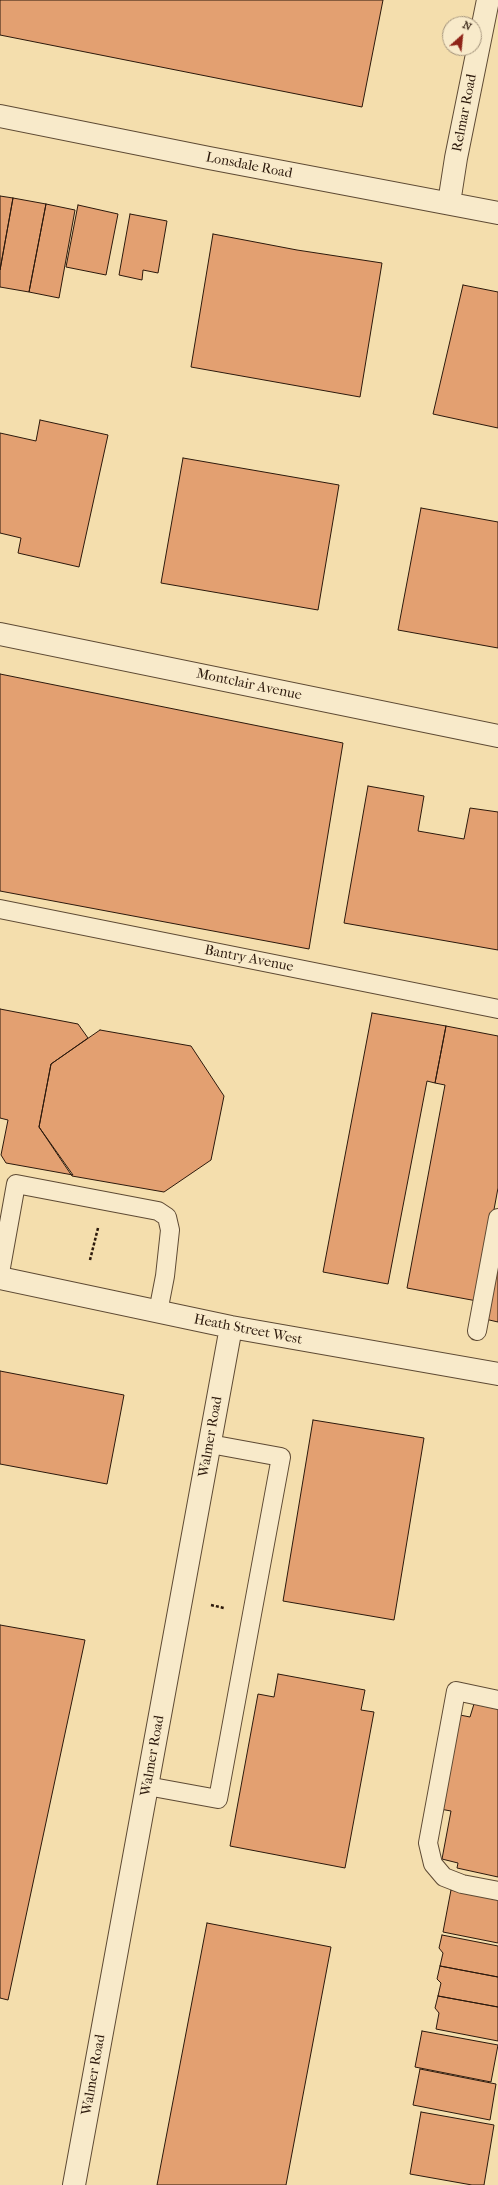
<!DOCTYPE html>
<html>
<head>
<meta charset="utf-8">
<style>
  body { margin:0 }
  #map { position:relative; width:498px; height:2185px; overflow:hidden; background:#f4dead; font-family:"IM FELL French Canon",serif }
  canvas { display:block }
  .north { position:absolute; left:442px; top:16px; width:40px; height:40px; box-sizing:border-box; background:#f8eaca; border:1px solid #a6967e; border-radius:50%; rotate:27deg; font-size:11px; font-weight:700; line-height:16px; text-align:center; color:#2c190c }
  .north::after { content:''; display:block; margin:auto; width:14px; height:18px; background:#8f2418; clip-path:polygon(50% 0,100% 100%,50% 72%,0 100%) }
</style>
</head>
<body>
<div id="map">
<canvas width="498" height="2185"></canvas>
<div class="north">N</div>
</div>
<script>
const context = document.querySelector('canvas').getContext('2d');
context.lineJoin = 'round';
function fillPath(path, color) {
  context.fillStyle = color;
  context.fill(path, 'evenodd');
}
function toPath(rows) {
  const path = new Path2D();
  for (const r of rows) {
    path.moveTo(r[0], r[1]);
    for (let i = 2; i < r.length; i += 2) path.lineTo(r[i], r[i + 1]);
  }
  return path;
}
function strokePath(path, color, width, dash) {
  context.strokeStyle = color;
  context.lineWidth = width;
  context.lineCap = dash ? 'butt' : 'round';
  context.setLineDash(dash || []);
  context.stroke(path);
}
function write(font, color, halo, rows, align = 'center') {
  context.font = font + ' "IM FELL French Canon",serif';
  context.lineWidth = 3;
  context.setLineDash([]);
  context.textBaseline = 'middle';
  context.strokeStyle = halo;
  context.fillStyle = color;
  for (const [text, x, y, turn = 0] of rows) {
    context.save();
    context.translate(x, y);
    context.rotate((+turn || 0) * Math.PI / 180);
    context.textAlign = isNaN(turn) ? turn : align;
    if (halo) context.strokeText(text, 0, 0);
    context.fillText(text, 0, 0);
    context.restore();
  }
}
const building = toPath([
  [0,0,383,0,362,107,0,35,0,0],
  [0,196,13,198,0,270,0,196],
  [13,198,46,204,29,292,0,287,0,270,13,198],
  [46,204,75,210,59,298,29,292,46,204],
  [78,205,118,214,106,275,66,267,78,205],
  [130,214,167,221,158,273,143,270,142,280,119,275,130,214],
  [213,234,297,250,382,263,360,397,191,367,213,234],
  [463,285,498,292,498,428,433,414,463,285],
  [40,420,108,435,79,567,18,553,21,538,0,533,0,433,36,441,40,420],
  [183,458,339,485,318,610,161,583,183,458],
  [421,508,498,522,498,648,398,630,421,508],
  [0,674,343,743,309,949,0,891,0,674],
  [368,786,424,796,418,831,464,839,470,808,498,812,498,950,344,923,368,786],
  [0,1009,78,1024,88,1038,51,1064,39,1127,73,1175,6,1163,1,1155,8,1120,0,1118,0,1009],
  [372,1013,446,1026,435,1083,427,1081,388,1284,323,1272,372,1013],
  [446,1026,498,1036,498,1188,477,1301,407,1288,445,1085,435,1083,446,1026],
  [100,1030,191,1046,224,1096,211,1160,164,1192,72,1176,39,1127,51,1064,100,1030],
  [498,1249,498,1322,485,1319,498,1249],
  [0,1371,124,1395,107,1484,0,1464,0,1371],
  [313,1420,424,1438,394,1620,283,1601,313,1420],
  [0,1625,85,1640,8,2000,0,1998,0,1625],
  [278,1674,365,1690,361,1710,374,1712,345,1868,230,1846,258,1694,274,1697,278,1674],
  [474,1704,498,1709,498,1877,457,1868,458,1863,442,1859,451,1811,440,1809,460,1715,470,1717,474,1704],
  [451,1890,498,1900,498,1943,443,1932,451,1890],
  [207,1923,331,1947,286,2185,157,2185,207,1923],
  [442,1935,498,1946,498,1977,440,1966,443,1953,439,1948,442,1935],
  [440,1966,498,1977,498,2007,438,1996,441,1983,437,1979,440,1966],
  [438,1996,498,2007,498,2041,436,2029,439,2013,435,2008,438,1996],
  [422,2031,498,2045,491,2082,415,2067,422,2031],
  [420,2069,496,2084,490,2120,413,2105,420,2069],
  [421,2112,494,2125,484,2185,472,2185,410,2174,421,2112]
]);
fillPath(building, '#e3a071');
strokePath(building, '#2c190c', 1);
const service = toPath([
  [0,909,498,1009],
  [0,1273,16,1184,158,1211,167,1217,170,1230,165,1276,158,1312],
  [477,1331,498,1218],
  [498,1700,456,1691,428,1843,433,1864,444,1877,462,1884,498,1891],
  [147,1786,218,1799,252,1614,281,1457,210,1444]
]);
const minor = toPath([
  [0,116,209,158,498,213],
  [449,203,456,158,488,0],
  [0,634,498,736],
  [0,1278,231,1327,498,1374],
  [74,2185,231,1327]
]);
strokePath(service, '#5e4a34', 20);
strokePath(minor, '#5e4a34', 24);
strokePath(toPath([
  [90,1260,98,1228],
  [211,1605,224,1608]
]), '#2c190c', 2.5, [3, 2]);
strokePath(service, '#f8eaca', 18);
strokePath(minor, '#f8eaca', 22);
write('14px', '#2c190c', '#f8eaca', [
  ["Relmar Road",465,113,-79],
  ["Lonsdale Road",249,166,11],
  ["Montclair Avenue",249,685,12],
  ["Bantry Avenue",249,959,11],
  ["Heath Street West",248,1330,11],
  ["Walmer Road",211,1437,-80],
  ["Walmer Road",153,1756,-80],
  ["Walmer Road",94,2075,-80]
]);
</script>
</body>
</html>
